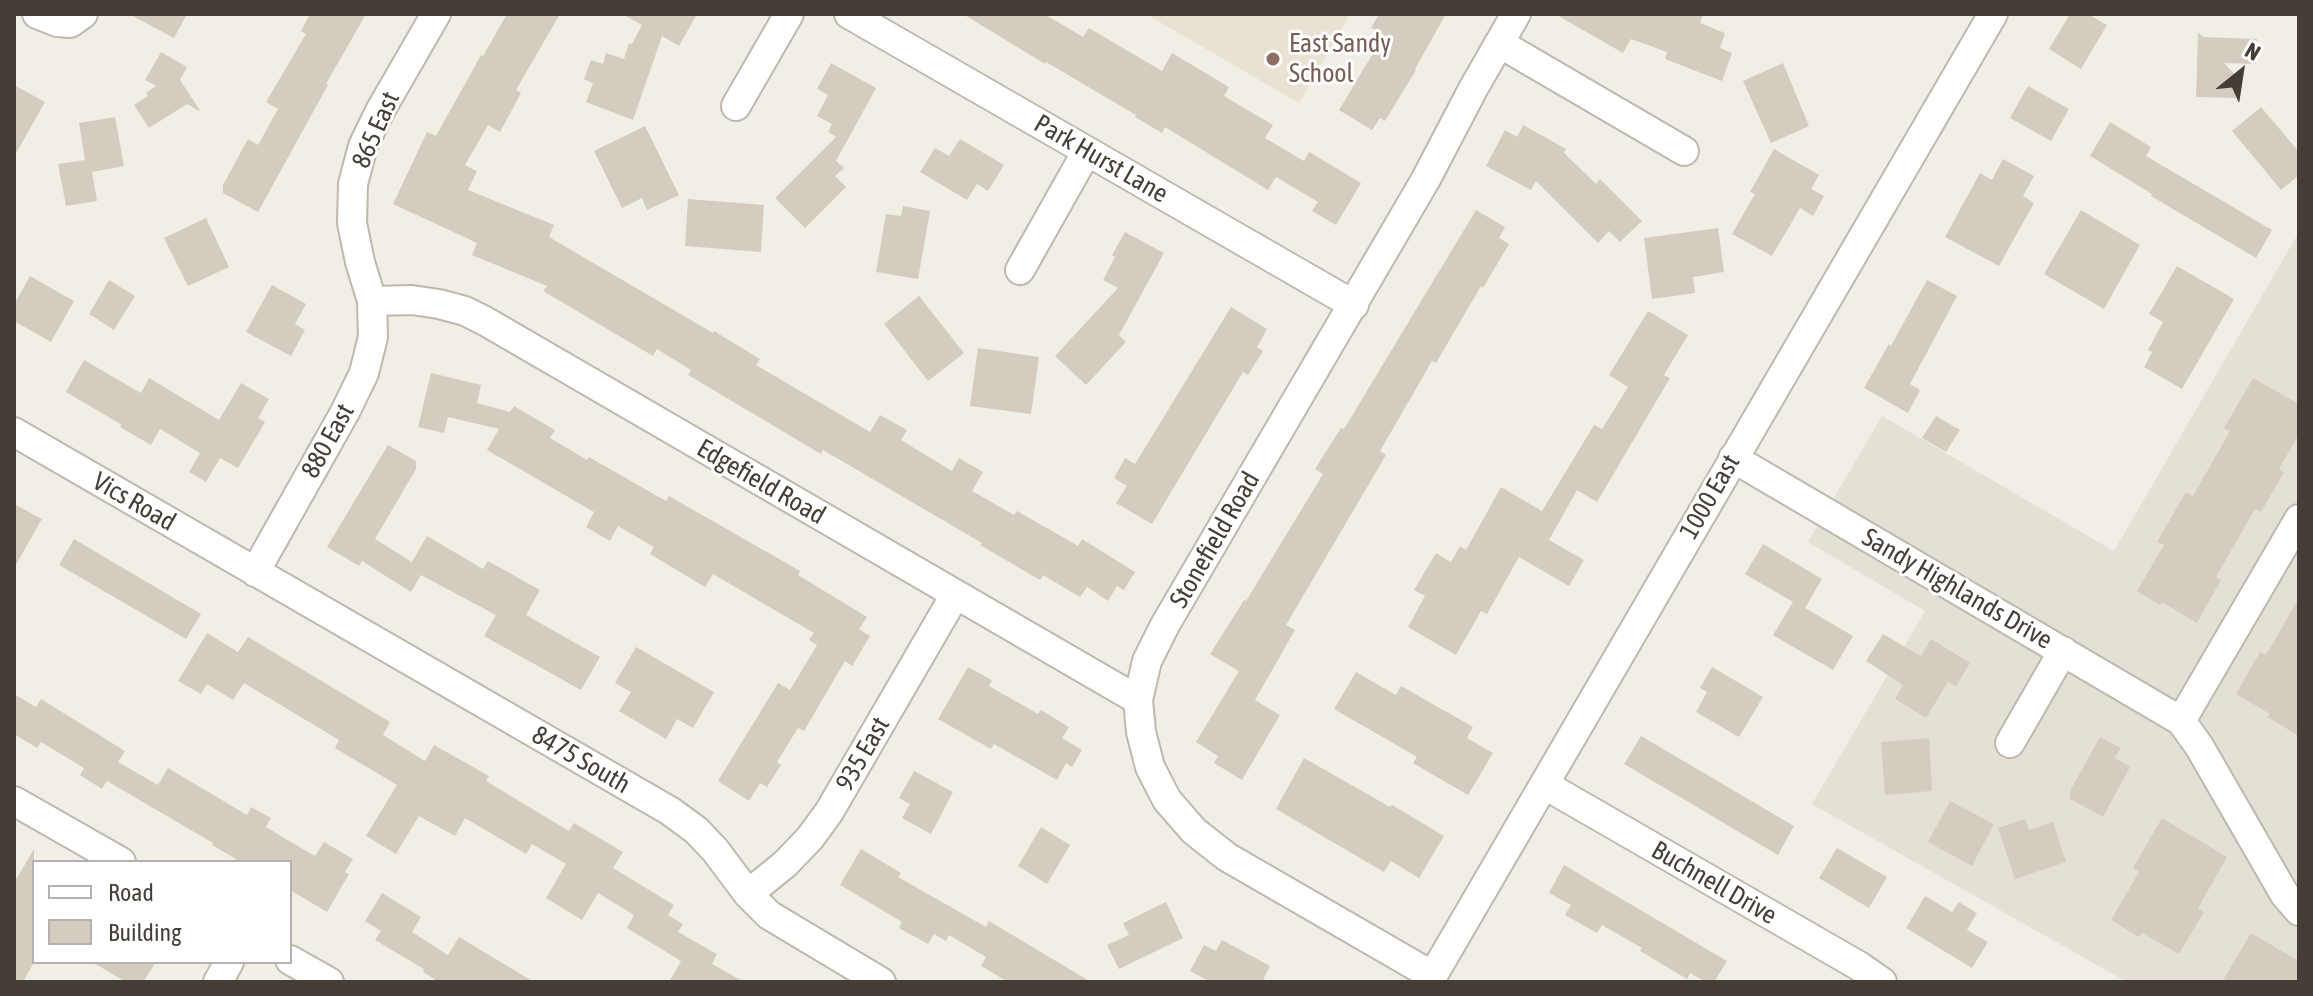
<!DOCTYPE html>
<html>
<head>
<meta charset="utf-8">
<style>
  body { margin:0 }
  #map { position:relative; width:2313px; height:996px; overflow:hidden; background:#f1eee6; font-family:"Asap Condensed",sans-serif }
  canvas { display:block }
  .frame { position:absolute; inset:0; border:16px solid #443e36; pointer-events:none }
  .legend { position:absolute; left:32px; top:860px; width:260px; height:104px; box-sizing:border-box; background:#fff; border:2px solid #b4b2af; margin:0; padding:10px 14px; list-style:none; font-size:24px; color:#443e36 }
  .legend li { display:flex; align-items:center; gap:16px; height:40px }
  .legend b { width:40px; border:2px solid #b4b2af }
  .north { position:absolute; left:2201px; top:32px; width:80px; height:80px; -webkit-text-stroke:6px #fff; paint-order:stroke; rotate:30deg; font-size:22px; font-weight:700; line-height:32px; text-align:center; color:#443e36 }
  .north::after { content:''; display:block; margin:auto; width:28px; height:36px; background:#443e36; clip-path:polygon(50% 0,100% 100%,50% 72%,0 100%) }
</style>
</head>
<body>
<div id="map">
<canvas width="2313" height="996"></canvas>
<div class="frame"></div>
<ul class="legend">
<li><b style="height:10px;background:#fff"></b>Road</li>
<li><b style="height:22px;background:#d5ccc0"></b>Building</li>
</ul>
<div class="north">N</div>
</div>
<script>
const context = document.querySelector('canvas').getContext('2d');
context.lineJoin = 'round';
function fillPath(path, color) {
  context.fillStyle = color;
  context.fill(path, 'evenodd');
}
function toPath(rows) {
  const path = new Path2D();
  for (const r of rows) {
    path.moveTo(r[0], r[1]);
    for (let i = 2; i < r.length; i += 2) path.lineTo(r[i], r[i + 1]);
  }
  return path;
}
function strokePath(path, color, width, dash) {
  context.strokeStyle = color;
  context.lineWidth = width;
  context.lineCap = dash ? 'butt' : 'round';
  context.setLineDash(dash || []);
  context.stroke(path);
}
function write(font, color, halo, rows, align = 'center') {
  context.font = font + ' "Asap Condensed",sans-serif';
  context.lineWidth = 6;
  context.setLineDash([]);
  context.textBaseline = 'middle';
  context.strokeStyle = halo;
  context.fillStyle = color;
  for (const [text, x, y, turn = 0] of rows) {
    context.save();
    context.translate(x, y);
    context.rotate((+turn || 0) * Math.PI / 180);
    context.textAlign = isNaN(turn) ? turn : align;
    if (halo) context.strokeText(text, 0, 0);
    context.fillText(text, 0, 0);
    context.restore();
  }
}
fillPath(toPath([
  [2299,232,2299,982,2127,982,1812,804,1925,611,1808,542,1882,416,2114,551]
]), '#e5e0d5');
fillPath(toPath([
  [1146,14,1350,14,1299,103]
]), '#e9e2d2');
fillPath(toPath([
  [129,14,187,14,174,38],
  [310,14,366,14,326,84,328,85,258,212,223,193,223,185,248,139,258,145,278,109,266,102,306,34,301,31],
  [507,14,560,14,516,90,521,93,500,132,488,125,465,165,477,171,468,190,554,225,549,237,713,333,714,331,760,359,756,365,870,432,880,415,907,430,901,440,952,471,959,458,983,472,972,491,1014,515,1017,511,1078,546,1082,539,1135,572,1124,590,1117,586,1108,601,1087,587,1080,597,1043,575,1040,580,980,545,982,543,823,450,821,454,688,375,691,370,657,349,653,356,543,291,547,286,472,255,477,243,393,204,427,132,436,136,481,55,483,56],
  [622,14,697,14,679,46,662,36,633,120,586,102,593,83,584,79,591,60,603,64,606,53,624,59,629,43,632,44,642,25],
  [963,14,1044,14,1083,37,1089,28,1162,71,1172,53,1229,87,1224,96,1273,125,1265,138,1304,161,1309,152,1361,183,1336,225,1312,211,1318,202,1276,177,1268,190,1165,127,1162,133,1135,117,1136,115,1046,62,1045,64],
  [1379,14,1446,14,1415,69,1416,70,1385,121,1380,118,1372,130,1339,110,1384,35,1371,28],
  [1555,14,1703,14,1700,23,1725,33,1720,48,1732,53,1722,81,1665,59,1667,52,1631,39,1623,53],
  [2070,14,2088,14,2107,25,2081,69,2049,49],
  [2198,32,2203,37,2257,39,2256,64,2224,63,2237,77,2236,98,2196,97],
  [161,52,187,67,180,80,201,112,187,104,149,128,134,105,148,96,146,93,156,86,145,80],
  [831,63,876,88,836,161,844,168,835,176,846,187,805,228,775,198,836,137,828,132,832,124,817,116,828,95,817,89],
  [1783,63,1809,126,1771,143,1743,81],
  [14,85,45,102,14,157],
  [2028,86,2069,109,2051,141,2010,118],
  [2261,107,2299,152,2299,175,2281,190,2232,131],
  [115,117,124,166,92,172,97,201,66,206,58,164,85,160,79,123],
  [2110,122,2151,147,2146,156,2272,230,2256,258,2151,196,2152,194,2090,156],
  [1523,125,1566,149,1564,153,1596,184,1600,179,1642,221,1620,242,1609,231,1598,243,1536,181,1531,190,1486,166,1505,130,1517,137],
  [645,126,679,195,647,210,642,198,622,208,594,151],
  [960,139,1004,165,988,191,977,184,967,200,920,172,935,148,949,156],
  [1774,149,1819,175,1811,189,1824,196,1813,216,1800,208,1772,256,1732,234,1755,194,1750,192],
  [2003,159,2034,176,2023,196,2034,203,1999,266,1945,237,1980,173,1992,180],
  [688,199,764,205,761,252,685,246],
  [903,206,930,211,918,279,876,272,886,214,901,216],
  [1476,210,1505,227,1499,238,1509,244,1483,288,1481,286,1436,363,1432,361,1380,451,1386,455,1286,625,1295,630,1255,700,1280,715,1242,780,1214,763,1218,756,1196,742,1239,671,1210,654,1244,600,1246,601,1323,474,1315,469,1341,428,1344,429],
  [2081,210,2140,245,2104,309,2044,274],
  [206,218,229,267,188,286,164,238],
  [1718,228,1724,272,1693,277,1695,293,1652,299,1644,238],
  [1125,232,1164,253,1119,335,1126,342,1086,385,1055,356,1118,288,1103,280,1115,257,1112,255],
  [2177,266,2234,299,2182,389,2144,367,2152,352,2148,350,2163,322,2149,314],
  [30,276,74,301,51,342,14,321,14,305],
  [109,280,135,296,114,330,89,314],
  [1927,280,1957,296,1910,384,1920,390,1908,413,1864,388,1889,344,1891,346],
  [272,285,306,304,295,324,305,330,291,356,246,332],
  [919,296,964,353,928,381,884,324],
  [1231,307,1267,329,1257,347,1263,351,1248,375,1243,372,1152,524,1116,503,1127,486,1114,478,1125,458,1135,464],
  [1648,311,1688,335,1664,375,1670,378,1597,502,1577,490,1549,540,1584,560,1569,586,1519,557,1487,614,1481,611,1456,655,1408,627,1425,596,1414,590,1436,553,1451,562,1460,546,1466,550,1501,487,1542,511,1594,425,1602,429,1628,387,1609,375],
  [978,348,1039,357,1031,414,970,406],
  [84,360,141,393,149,378,219,420,241,383,269,399,258,418,265,422,238,468,220,458,206,482,189,472,200,453,160,429,151,445,120,427,122,425,66,392],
  [431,373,481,385,477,403,510,412,514,406,555,430,550,438,587,460,589,457,666,501,669,496,800,571,798,575,867,617,859,629,870,636,852,666,845,661,804,731,798,728,777,762,781,765,767,787,760,783,749,801,718,781,778,683,790,690,817,645,809,640,814,633,713,574,705,587,650,554,654,547,618,526,610,541,586,527,594,512,487,450,499,429,448,417,444,433,418,427],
  [2253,378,2299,404,2299,434,2279,469,2284,472,2261,512,2255,509,2216,577,2221,580,2197,623,2162,602,2160,605,2137,591,2164,545,2157,542,2186,492,2193,496,2230,431,2224,428],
  [1936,416,1960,430,1946,452,1922,438],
  [388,445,416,461,416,469,375,539,412,562,427,536,483,569,488,561,540,590,526,615,600,657,581,690,484,636,496,615,421,575,411,592,362,561,359,566,327,547],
  [14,504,42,519,14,568],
  [74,539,201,614,186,639,59,565],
  [1763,544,1822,579,1805,608,1853,636,1833,670,1773,635,1793,602,1745,574],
  [2299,598,2299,736,2267,717,2270,714,2236,694,2260,652,2266,655],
  [207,633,238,652,248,637,390,722,383,735,425,761,434,745,489,776,486,781,569,831,574,823,623,852,613,868,674,905,668,915,683,924,678,932,717,954,712,964,744,982,669,982,681,961,627,928,634,915,598,893,582,920,546,898,566,864,532,844,526,854,465,818,455,836,419,816,396,854,366,836,397,785,335,748,339,740,244,683,233,700,207,684,201,694,178,681],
  [1883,634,1921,656,1931,639,1970,663,1956,686,1948,682,1926,718,1895,699,1903,685,1866,661],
  [636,647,714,692,693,728,677,719,666,739,619,711,631,692,615,683],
  [968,667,992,680,989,686,1038,714,1041,710,1069,727,1062,738,1082,750,1072,767,1066,763,1057,780,994,744,991,749,938,719],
  [1712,667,1763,697,1739,737,1696,712,1707,692,1700,688],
  [1356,672,1396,695,1401,686,1473,727,1467,738,1493,753,1468,795,1413,763,1417,757,1334,709],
  [14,694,36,707,41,699,125,751,118,762,158,785,168,768,247,815,251,807,271,818,266,827,306,851,315,856,324,842,353,859,345,872,349,874,327,912,290,890,290,862,241,862,212,845,213,843,107,781,102,789,80,775,84,768,41,742,37,748,14,734],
  [1641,736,1794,826,1778,855,1624,764],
  [2100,737,2121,748,2115,758,2130,767,2103,817,2070,799,2070,791],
  [1929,738,1932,791,1885,795,1881,742],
  [1304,758,1390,807,1392,805,1444,836,1419,878,1391,861,1384,872,1276,809],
  [914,771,953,792,931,834,902,818,910,804,899,798],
  [1950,801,1994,824,1972,866,1928,842],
  [2162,818,2227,857,2198,908,2204,912,2179,954,2142,933,2139,937,2111,920,2139,872,2133,868],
  [2025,819,2029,830,2053,822,2066,862,2015,879,1998,828],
  [1041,827,1070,845,1047,884,1018,866],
  [1837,848,1887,877,1869,908,1819,878],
  [34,849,34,962,23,982,14,982,14,883],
  [861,849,901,873,898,877,986,927,989,921,1091,982,1008,982,981,966,986,957,949,935,946,941,934,934,928,944,899,928,902,922,840,885],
  [1564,865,1727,961,1714,982,1706,982,1690,973,1687,979,1640,951,1642,948,1602,925,1597,933,1565,915,1571,905,1549,893],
  [382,893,421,917,412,932,448,955,459,937,534,982,439,982,423,972,424,969,375,940,381,931,365,921],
  [1925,896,1952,912,1959,902,1977,913,1967,930,1988,942,1972,968,1906,928],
  [1166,902,1183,938,1119,969,1107,945,1129,935,1123,923],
  [2251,933,2299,961,2299,982,2222,982],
  [1222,940,1270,966,1262,982,1211,982,1190,971,1204,945,1216,951],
  [92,962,156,962,143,982,126,982]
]), '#d5ccc0');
const minor = toPath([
  [37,14,57,22,70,23,83,14],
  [849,14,1354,305],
  [1499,43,1684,151],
  [736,106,789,14],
  [1020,270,1087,151],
  [372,301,412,300,439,304,465,311,485,321,1138,700],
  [14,432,670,811,696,830,715,850,748,894,769,915,881,982],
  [1733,458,2181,721,2199,746,2285,895,2299,911],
  [255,572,345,412,364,373,373,337,372,301,360,262,352,223,353,184,363,146,380,111,436,14],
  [2181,721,2299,519],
  [2010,743,2063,651],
  [1545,785,1859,966,1882,982],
  [14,801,121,862],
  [748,894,785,864,810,838,829,812,955,595],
  [290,960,329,982],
  [1433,976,1227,857,1194,831,1167,800,1150,767,1141,732,1138,700,1147,661,1165,625,1426,179,1473,89,1516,14],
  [218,982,229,962],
  [1429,982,1993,14]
]);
strokePath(minor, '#bfb8ad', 32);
strokePath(minor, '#fff', 28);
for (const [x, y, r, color] of [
  [1273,59,8,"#8d6e63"]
]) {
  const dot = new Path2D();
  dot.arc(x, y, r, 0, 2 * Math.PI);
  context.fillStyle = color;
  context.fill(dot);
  strokePath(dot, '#fff', 3);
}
write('26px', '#785e54', '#fff', [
  ["East Sandy",1289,44],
  ["School",1289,74]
], 'left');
write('26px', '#443e36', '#fff', [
  ["865 East",376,130,-66],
  ["Park Hurst Lane",1101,159,30],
  ["880 East",328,441,-61],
  ["Edgefield Road",761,482,30],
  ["1000 East",1710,497,-60],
  ["Vics Road",134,502,30],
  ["Stonefield Road",1215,540,-60],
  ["Sandy Highlands Drive",1957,589,30],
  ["935 East",863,754,-60],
  ["8475 South",581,760,30],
  ["Buchnell Drive",1714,883,30]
]);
</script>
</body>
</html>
